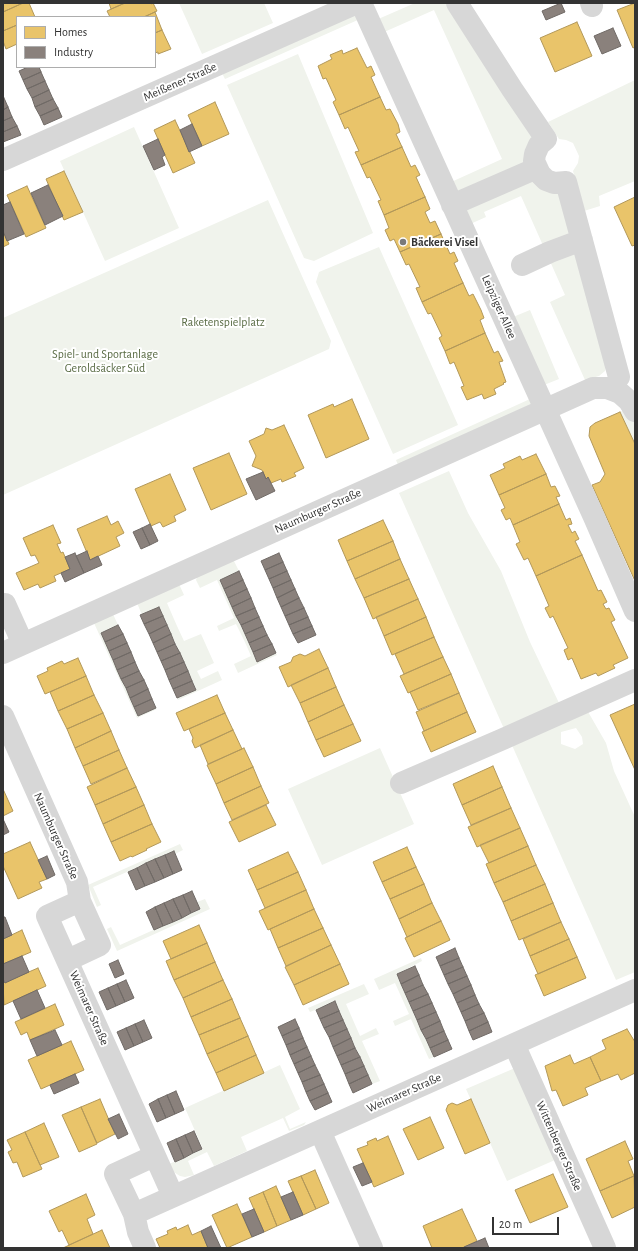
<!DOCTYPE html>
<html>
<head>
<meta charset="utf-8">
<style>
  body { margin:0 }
  #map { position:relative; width:638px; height:1251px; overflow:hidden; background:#fff; font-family:"Alegreya Sans",sans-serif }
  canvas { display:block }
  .frame { position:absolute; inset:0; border:4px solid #333; pointer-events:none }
  .legend { position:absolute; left:16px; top:16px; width:140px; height:52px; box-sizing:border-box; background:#fff; border:1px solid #adadad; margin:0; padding:5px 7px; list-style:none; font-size:12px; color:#333 }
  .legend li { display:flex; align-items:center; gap:8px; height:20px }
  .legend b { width:20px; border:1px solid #adadad }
  .scale { position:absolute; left:492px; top:1217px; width:67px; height:18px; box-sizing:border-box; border:2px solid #333; border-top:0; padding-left:5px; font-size:12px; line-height:14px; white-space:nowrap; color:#333; -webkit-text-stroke:3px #fff; paint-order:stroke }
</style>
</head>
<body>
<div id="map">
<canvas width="638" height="1251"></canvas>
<div class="frame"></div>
<ul class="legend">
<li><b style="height:11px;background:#e9c46a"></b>Homes</li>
<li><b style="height:11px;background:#8a817c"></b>Industry</li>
</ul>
<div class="scale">20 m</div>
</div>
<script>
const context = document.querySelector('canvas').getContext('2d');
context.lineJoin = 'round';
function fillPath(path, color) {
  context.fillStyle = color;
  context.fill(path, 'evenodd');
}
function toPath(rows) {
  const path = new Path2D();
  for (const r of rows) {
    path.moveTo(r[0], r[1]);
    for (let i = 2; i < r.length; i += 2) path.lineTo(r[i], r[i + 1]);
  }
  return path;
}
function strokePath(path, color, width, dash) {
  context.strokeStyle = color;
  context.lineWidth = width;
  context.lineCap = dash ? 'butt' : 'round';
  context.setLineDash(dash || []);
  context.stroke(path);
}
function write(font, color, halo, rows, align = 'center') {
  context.font = font + ' "Alegreya Sans",sans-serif';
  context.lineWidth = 4;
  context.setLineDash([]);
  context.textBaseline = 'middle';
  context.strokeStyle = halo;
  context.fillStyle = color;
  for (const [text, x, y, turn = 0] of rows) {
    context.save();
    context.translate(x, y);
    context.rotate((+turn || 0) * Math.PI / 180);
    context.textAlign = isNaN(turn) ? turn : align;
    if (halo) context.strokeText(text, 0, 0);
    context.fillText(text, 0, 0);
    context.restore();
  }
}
fillPath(toPath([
  [179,3,264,3,273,23,202,54],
  [415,3,447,3,533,134,524,152,524,165,455,197,449,183,502,159,434,10,382,33,376,20],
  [357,14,360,19,225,79,222,73],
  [298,54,373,233,314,261,304,258,227,85],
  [635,80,635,181,599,196,600,206,584,211,573,171,578,163,579,156,573,143,566,140,559,139,548,122],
  [134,127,179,228,105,261,60,161],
  [531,179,563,190,607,364,605,371,599,376,585,380,550,302,565,295,521,196,484,212,486,217,468,225,462,210],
  [268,200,331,341,329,349,3,495,3,318],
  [379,247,458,425,393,454,316,282,319,272],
  [530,310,559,379,544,385,513,317],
  [530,399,533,404,398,465,396,460],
  [628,409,635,423,635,444,620,412],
  [449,471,468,513,501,571,530,642,559,703,505,731,399,493],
  [233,559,239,571,220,580,257,661,276,653,277,655,238,673,234,664,251,656,244,640,236,624,219,631,217,626,234,618,217,580,200,588,196,580,197,577],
  [179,584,184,595,167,603,177,626,184,641,201,634,214,663,197,671,201,679,218,671,222,680,178,700,177,698,196,689,159,607,142,615,137,603],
  [113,614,118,625,101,633,105,642,138,716,156,708,157,709,137,718,94,623],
  [587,710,606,743,614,771,635,817,635,972,616,980,511,743],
  [576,728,582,737,583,744,575,749,561,744,561,732],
  [380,748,414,824,322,865,288,789],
  [180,844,183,850,175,854,174,851,93,887,101,905,97,907,88,885],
  [205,899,210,909,117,951,107,929,111,927,120,945,200,909,197,902],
  [421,958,422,961,397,974,434,1057,429,1059,411,1019,395,1026,393,1021,409,1014,395,983,379,990,374,979],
  [364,984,369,994,346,1004,360,1036,376,1028,379,1034,362,1041,380,1081,372,1084,335,1002,310,1012,308,1008],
  [280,1065,300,1109,285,1117,290,1129,306,1122,304,1125,289,1131,283,1118,241,1137,247,1151,214,1166,207,1152,188,1161,194,1175,185,1177,180,1176,172,1171,169,1164,203,1149,185,1108],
  [515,1068,555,1160,507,1181,466,1089]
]), '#f0f3ec');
const homes = toPath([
  [3,3,23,3,3,12,3,3],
  [23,3,29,3,35,17,17,17,17,25,3,31,3,12,23,3],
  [109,3,125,3,111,9,109,3],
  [125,3,150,3,151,4,153,3,157,11,144,17,110,17,107,11,125,3],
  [635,3,635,47,633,48,617,10,635,3],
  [155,12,162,30,155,33,155,17,144,17,155,12],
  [577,22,592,56,555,72,540,38,577,22],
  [17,25,17,44,6,49,3,41,3,31,17,25],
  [162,30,171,49,158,54,158,52,155,53,155,33,162,30],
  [357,48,367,68,371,66,375,75,371,77,380,97,339,115,333,102,336,100,326,78,323,79,318,66,332,59,330,55,342,50,343,54,357,48],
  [380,97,386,110,390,109,398,124,400,132,396,134,402,147,361,165,355,152,359,151,348,127,345,129,339,115,380,97],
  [215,102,229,134,202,146,188,115,215,102],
  [175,120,195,163,173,173,154,130,175,120],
  [402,147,411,167,415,165,420,175,416,177,425,197,384,215,378,201,381,200,370,177,367,178,361,165,402,147],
  [64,171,83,212,64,220,46,179,64,171],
  [27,186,46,228,26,237,7,195,27,186],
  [425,197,430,209,425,212,430,223,435,221,441,234,400,252,394,239,390,241,385,230,389,228,384,215,425,197],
  [635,197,635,245,632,246,614,207,635,197],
  [3,231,9,244,3,247,3,231],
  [441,234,450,254,454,252,458,261,454,263,463,283,422,302,416,288,420,287,409,264,406,265,400,252,441,234],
  [463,283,469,296,473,294,481,310,484,318,480,320,485,333,445,351,439,338,442,336,431,313,428,314,422,302,463,283],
  [485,333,494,353,498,351,503,361,499,362,506,382,503,383,504,384,494,389,496,394,484,399,482,394,467,400,461,387,464,386,454,362,450,364,445,351,485,333],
  [352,399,369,439,326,458,308,415,333,404,334,407,352,399],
  [620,412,635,444,635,581,592,485,600,482,605,474,589,436,590,427,595,423,620,412],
  [284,425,304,468,294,473,296,476,282,482,281,479,271,483,268,477,266,479,262,470,252,466,256,456,249,441,264,434,266,428,272,430,284,425],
  [229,453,247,494,211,510,193,468,229,453],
  [536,454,546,474,499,495,490,475,505,468,503,464,520,456,522,460,536,454],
  [170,474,186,510,174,516,176,521,163,527,160,522,151,526,135,489,170,474],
  [546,474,551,487,555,486,560,496,556,497,559,504,513,525,510,518,506,520,501,510,505,508,499,495,546,474],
  [559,504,566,520,570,518,572,524,568,525,572,533,575,531,579,539,575,541,582,555,536,576,528,558,524,560,516,544,520,542,513,525,559,504],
  [107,516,111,525,118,521,124,533,116,537,120,546,90,560,77,529,107,516],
  [383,520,393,541,347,561,338,540,383,520],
  [53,525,61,543,57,544,61,553,63,552,70,569,54,576,56,581,40,588,38,584,24,590,16,573,39,563,35,555,31,556,23,538,53,525],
  [393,541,400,559,355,579,347,561,393,541],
  [582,555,598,591,601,590,607,602,603,604,606,609,609,608,615,620,611,622,628,658,613,665,615,668,598,676,596,673,581,679,572,658,568,660,564,650,568,648,553,616,550,618,545,608,549,606,536,576,582,555],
  [400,559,409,579,364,598,355,579,400,559],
  [409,579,418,599,373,619,364,598,409,579],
  [418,599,426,617,384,636,376,617,418,599],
  [426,617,434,637,392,655,384,636,426,617],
  [434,637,443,657,404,674,395,654,434,637],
  [319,649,328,668,288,687,279,667,291,662,293,657,300,654,305,656,319,649],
  [443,657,451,674,408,693,400,676,443,657],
  [78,658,86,676,45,694,37,676,48,671,47,668,62,661,64,664,78,658],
  [328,668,336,687,300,703,291,685,328,668],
  [451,674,459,693,418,710,410,692,451,674],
  [86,676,94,695,58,711,50,692,86,676],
  [336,687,344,705,308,722,300,703,336,687],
  [459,693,467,712,424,731,416,712,459,693],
  [94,695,103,713,67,729,58,711,94,695],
  [217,695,225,713,184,731,176,713,217,695],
  [635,704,635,770,610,715,635,704],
  [344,705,353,724,316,740,308,722,344,705],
  [467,712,476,732,431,752,422,732,467,712],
  [103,713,111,731,75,748,67,729,103,713],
  [225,713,233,730,195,748,192,741,193,738,189,729,225,713],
  [353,724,361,741,324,757,316,740,353,724],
  [233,730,242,749,208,764,200,745,233,730],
  [111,731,119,750,83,766,75,748,111,731],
  [244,748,253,767,216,784,207,765,244,748],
  [119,750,127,768,91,784,83,766,119,750],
  [493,766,502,787,462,805,453,784,493,766],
  [253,767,261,786,224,803,216,784,253,767],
  [127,768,136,787,95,805,87,787,127,768],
  [261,786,269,803,232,820,224,803,261,786],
  [136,787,144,805,103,824,95,805,136,787],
  [502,787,511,808,471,825,462,805,502,787],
  [3,789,13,811,3,816,3,789],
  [144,805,152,824,111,842,103,824,144,805],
  [266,805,276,825,239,842,229,822,266,805],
  [511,808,520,828,477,847,468,827,511,808],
  [152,824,161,842,146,849,147,850,132,857,131,856,120,861,111,842,152,824],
  [520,828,528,846,489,863,480,845,520,828],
  [30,842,47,879,39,882,42,888,18,899,3,866,3,854,30,842],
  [528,846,536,865,494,883,486,864,528,846],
  [407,847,416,867,382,882,373,862,407,847],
  [288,852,298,872,257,890,248,870,288,852],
  [536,865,545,884,503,902,494,883,536,865],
  [416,867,424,884,390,899,382,882,416,867],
  [298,872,306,890,265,908,257,890,298,872],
  [424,884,432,903,399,919,390,899,424,884],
  [545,884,553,903,511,921,503,902,545,884],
  [306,890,314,909,268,930,259,911,306,890],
  [432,903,441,921,407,937,399,919,432,903],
  [553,903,561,922,519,940,511,921,553,903],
  [314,909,323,928,278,948,270,929,314,909],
  [441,921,450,940,414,957,405,938,441,921],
  [561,922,569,939,530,956,523,939,561,922],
  [199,925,207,943,171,959,163,941,199,925],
  [323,928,331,945,286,966,278,948,323,928],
  [22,930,31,952,3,964,3,939,22,930],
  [569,939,577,957,538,974,530,956,569,939],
  [207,943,215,962,174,980,166,961,207,943],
  [331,945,340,964,294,985,285,967,331,945],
  [577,957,586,978,544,996,535,975,577,957],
  [215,962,223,980,183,998,174,980,215,962],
  [340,964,349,984,303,1005,294,985,340,964],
  [38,968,46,986,4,1005,3,983,38,968],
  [223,980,232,999,191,1017,183,998,223,980],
  [232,999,240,1018,199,1035,191,1017,232,999],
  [55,1004,64,1025,30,1040,27,1032,21,1035,15,1022,55,1004],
  [240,1018,248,1036,207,1054,199,1035,240,1018],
  [627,1029,635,1042,635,1073,621,1080,618,1074,601,1081,590,1057,606,1049,602,1040,627,1029],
  [248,1036,256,1055,216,1073,207,1054,248,1036],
  [71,1041,84,1070,41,1089,28,1060,71,1041],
  [256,1055,264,1073,224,1091,216,1073,256,1055],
  [570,1055,574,1064,590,1057,601,1081,585,1088,588,1095,563,1106,556,1090,552,1091,545,1066,570,1055],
  [100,1099,115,1134,97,1143,81,1107,100,1099],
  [471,1099,490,1143,465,1154,446,1110,448,1105,452,1103,457,1105,471,1099],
  [81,1107,97,1144,79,1152,62,1115,81,1107],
  [430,1117,444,1148,418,1160,403,1129,430,1117],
  [44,1123,59,1157,40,1165,25,1132,44,1123],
  [25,1132,42,1169,23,1177,17,1162,13,1163,8,1152,12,1150,7,1140,25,1132],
  [388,1136,404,1174,374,1187,357,1149,368,1145,367,1142,376,1138,377,1141,388,1136],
  [625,1141,633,1159,628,1161,634,1176,600,1191,586,1159,625,1141],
  [315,1170,329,1203,316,1209,301,1176,315,1170],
  [553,1174,568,1207,530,1223,515,1190,553,1174],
  [301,1176,316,1209,303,1215,288,1181,301,1176],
  [634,1176,635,1207,612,1218,600,1191,634,1176],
  [276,1186,291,1220,277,1226,263,1192,276,1186],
  [263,1192,277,1226,264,1232,249,1198,263,1192],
  [86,1194,95,1215,87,1219,93,1234,69,1245,62,1230,59,1232,49,1211,86,1194],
  [237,1204,252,1237,227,1248,212,1215,237,1204],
  [462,1209,477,1241,462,1248,432,1248,423,1226,462,1209],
  [188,1225,192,1235,201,1231,208,1248,160,1248,156,1239,168,1234,167,1231,176,1227,177,1230,188,1225],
  [102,1230,110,1248,63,1248,102,1230]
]);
fillPath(homes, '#e9c46a');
strokePath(homes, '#b2985a', 1);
const industry = toPath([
  [561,3,565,12,546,20,542,11,561,3],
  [613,28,621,46,602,54,594,36,613,28],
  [28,67,39,67,41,72,23,80,19,71,28,67],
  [41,72,45,81,27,89,23,80,41,72],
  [45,81,49,90,32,98,27,89,45,81],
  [49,90,53,99,35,107,32,98,49,90],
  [4,98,8,107,3,110,3,99,4,98],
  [53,99,58,108,40,116,35,107,53,99],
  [8,107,12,117,3,121,3,110,8,107],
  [58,108,62,117,44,125,40,116,58,108],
  [12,117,17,126,3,132,3,121,12,117],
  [192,124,202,146,189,152,180,130,192,124],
  [17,126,21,135,3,142,3,132,17,126],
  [158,139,165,155,162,157,165,165,154,170,143,146,158,139],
  [48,185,63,216,45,225,31,193,48,185],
  [10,202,24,234,7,241,3,231,3,205,10,202],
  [263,472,266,479,268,477,275,491,256,500,246,479,263,472],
  [150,524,158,541,150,545,142,528,150,524],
  [142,528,150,545,141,549,133,532,142,528],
  [87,551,90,560,98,556,102,565,84,573,76,556,87,551],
  [75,553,84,573,65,582,61,573,70,569,65,557,75,553],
  [279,553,283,562,265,570,261,561,279,553],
  [283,562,287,571,269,579,265,570,283,562],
  [239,571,243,580,224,589,220,580,239,571],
  [287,571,291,580,273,588,269,579,287,571],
  [243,580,247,589,228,598,224,589,243,580],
  [291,580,295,589,277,598,273,588,291,580],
  [247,589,251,598,232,607,228,598,247,589],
  [295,589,299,598,281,607,277,598,295,589],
  [251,598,255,608,236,616,232,607,251,598],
  [299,598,304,608,285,616,281,607,299,598],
  [159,607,163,616,144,624,140,615,159,607],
  [255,608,259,617,241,625,236,616,255,608],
  [304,608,308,617,289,625,285,616,304,608],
  [163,616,167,625,149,634,144,624,163,616],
  [259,617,263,626,245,634,241,625,259,617],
  [308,617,312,626,293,634,289,625,308,617],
  [118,625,123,634,105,642,101,633,118,625],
  [167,625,171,634,153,643,149,634,167,625],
  [263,626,267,635,249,643,245,634,263,626],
  [312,626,316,635,298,643,293,634,312,626],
  [123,634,127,643,109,651,105,642,123,634],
  [171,634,175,644,157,652,153,643,171,634],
  [267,635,272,644,253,652,249,643,267,635],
  [127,643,131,652,113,660,109,651,127,643],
  [175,644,180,653,161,661,157,652,175,644],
  [272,644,276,653,257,662,253,652,272,644],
  [131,652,135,662,117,670,113,660,131,652],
  [180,653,184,662,165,670,161,661,180,653],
  [135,662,139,671,121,679,117,670,135,662],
  [184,662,188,671,169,680,165,670,184,662],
  [139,671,144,680,126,688,121,679,139,671],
  [188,671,192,681,173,689,169,680,188,671],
  [144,680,148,689,130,698,126,688,144,680],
  [192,681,196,690,177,698,173,689,192,681],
  [148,689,152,699,134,707,130,698,148,689],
  [152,699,156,708,138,716,134,707,152,699],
  [3,819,9,832,3,835,3,819],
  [174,851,182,870,173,874,165,855,174,851],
  [165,855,173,874,164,878,155,859,165,855],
  [47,856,55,875,47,879,38,860,47,856],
  [155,859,164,878,155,882,146,863,155,859],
  [146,863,155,882,145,886,137,868,146,863],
  [137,868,145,886,136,890,128,872,137,868],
  [192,891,200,909,191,913,183,895,192,891],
  [183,895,191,913,182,918,173,899,183,895],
  [173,899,182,918,173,922,164,903,173,899],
  [164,903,173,922,163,926,155,907,164,903],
  [155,907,163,926,154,930,146,912,155,907],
  [3,917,5,917,12,935,3,939,3,917],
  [455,948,459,958,440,966,436,957,455,948],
  [22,956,29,972,5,983,3,979,3,964,22,956],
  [459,958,463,967,444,975,440,966,459,958],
  [118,960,124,974,115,978,109,964,118,960],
  [415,966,419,975,401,984,397,974,415,966],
  [463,967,467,976,448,984,444,975,463,967],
  [419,975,423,985,405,993,401,984,419,975],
  [467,976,471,985,453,994,448,984,467,976],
  [126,980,134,998,125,1002,117,984,126,980],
  [117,984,125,1002,116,1006,108,988,117,984],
  [423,985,428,994,409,1002,405,993,423,985],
  [471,985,475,995,457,1003,453,994,471,985],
  [108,988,116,1006,107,1010,99,992,108,988],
  [37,990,45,1008,21,1019,13,1001,37,990],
  [428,994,432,1003,413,1011,409,1002,428,994],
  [475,995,479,1004,461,1012,457,1003,475,995],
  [335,1001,339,1011,320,1019,316,1010,335,1001],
  [432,1003,436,1012,417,1020,413,1011,432,1003],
  [479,1004,484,1013,465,1021,461,1012,479,1004],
  [339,1011,343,1020,324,1028,320,1019,339,1011],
  [436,1012,440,1021,421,1030,417,1020,436,1012],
  [484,1013,488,1022,469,1031,465,1021,484,1013],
  [295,1019,299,1028,282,1036,278,1027,295,1019],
  [144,1020,152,1038,143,1042,135,1024,144,1020],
  [343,1020,347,1029,329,1037,324,1028,343,1020],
  [440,1021,444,1031,426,1039,421,1030,440,1021],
  [488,1022,492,1032,473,1040,469,1031,488,1022],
  [135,1024,143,1042,134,1046,126,1028,135,1024],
  [126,1028,134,1046,125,1050,117,1032,126,1028],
  [299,1028,303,1038,286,1045,282,1036,299,1028],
  [347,1029,351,1038,333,1047,329,1037,347,1029],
  [55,1030,62,1045,37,1056,30,1040,55,1030],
  [444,1031,448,1040,430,1048,426,1039,444,1031],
  [303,1038,307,1047,290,1055,286,1045,303,1038],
  [351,1038,355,1048,337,1056,333,1047,351,1038],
  [448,1040,452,1049,434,1057,430,1048,448,1040],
  [307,1047,311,1056,294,1064,290,1055,307,1047],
  [355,1048,360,1057,341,1065,337,1056,355,1048],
  [311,1056,315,1065,298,1073,294,1064,311,1056],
  [360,1057,364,1066,345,1074,341,1065,360,1057],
  [315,1065,320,1075,302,1082,298,1073,315,1065],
  [364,1066,368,1075,349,1084,345,1074,364,1066],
  [75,1074,79,1083,54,1094,50,1085,75,1074],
  [320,1075,324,1084,306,1092,302,1082,320,1075],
  [368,1075,372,1084,353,1093,349,1084,368,1075],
  [324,1084,328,1093,310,1101,306,1092,324,1084],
  [176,1091,184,1110,175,1114,167,1095,176,1091],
  [328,1093,332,1102,315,1110,310,1101,328,1093],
  [167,1095,175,1114,166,1118,158,1099,167,1095],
  [158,1099,166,1118,157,1122,149,1104,158,1099],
  [119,1114,128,1134,118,1139,108,1119,119,1114],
  [194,1131,202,1149,193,1153,185,1135,194,1131],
  [185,1135,193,1153,184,1158,176,1139,185,1135],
  [176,1139,184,1158,175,1162,167,1143,176,1139],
  [363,1163,372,1182,362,1186,353,1167,363,1163],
  [293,1192,303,1215,291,1220,281,1197,293,1192],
  [254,1209,264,1232,252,1237,242,1214,254,1209],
  [211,1226,221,1248,208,1248,201,1231,211,1226],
  [485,1238,489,1248,464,1248,464,1247,485,1238]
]);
fillPath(industry, '#8a817c');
strokePath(industry, '#706a66', 1);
strokePath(toPath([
  [361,3,594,517,635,611],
  [457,3,512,89,546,139,539,145,535,154,534,161,540,174,546,180,554,183,566,182,619,377],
  [591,3,592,6],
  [3,160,357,3],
  [452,205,537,168],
  [522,265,550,252,582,240],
  [3,605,5,604,23,644],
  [3,653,593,388,607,388,620,393,629,401,635,411],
  [3,716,77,882,80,901,100,945,68,960],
  [401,783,503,739,635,680],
  [80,901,47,916,173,1196],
  [514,1044,605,1248],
  [320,1131,372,1248],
  [134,1214,635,990],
  [145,1248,138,1232,134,1214,115,1174,154,1156]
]), '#d7d7d7', 22);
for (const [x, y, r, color] of [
  [403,242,4,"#7a7a7a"]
]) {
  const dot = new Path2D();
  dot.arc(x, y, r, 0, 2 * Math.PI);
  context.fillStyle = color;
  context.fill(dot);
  strokePath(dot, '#fff', 1.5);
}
write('12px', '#333', '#fff', [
  ["Meißener Straße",180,82,-24],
  ["Leipziger Allee",499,307,66],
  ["Naumburger Straße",318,511,-24],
  ["Naumburger Straße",56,836,66],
  ["Weimarer Straße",89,1008,66],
  ["Weimarer Straße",404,1093,-24],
  ["Wittenberger Straße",559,1146,66]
]);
write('bold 12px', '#333', '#fff', [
  ["Bäckerei Visel",411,242]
], 'left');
write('12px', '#596b44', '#fff', [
  ["Raketenspielplatz",223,322],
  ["Spiel- und Sportanlage",105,354],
  ["Geroldsäcker Süd",105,368]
]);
</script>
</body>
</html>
